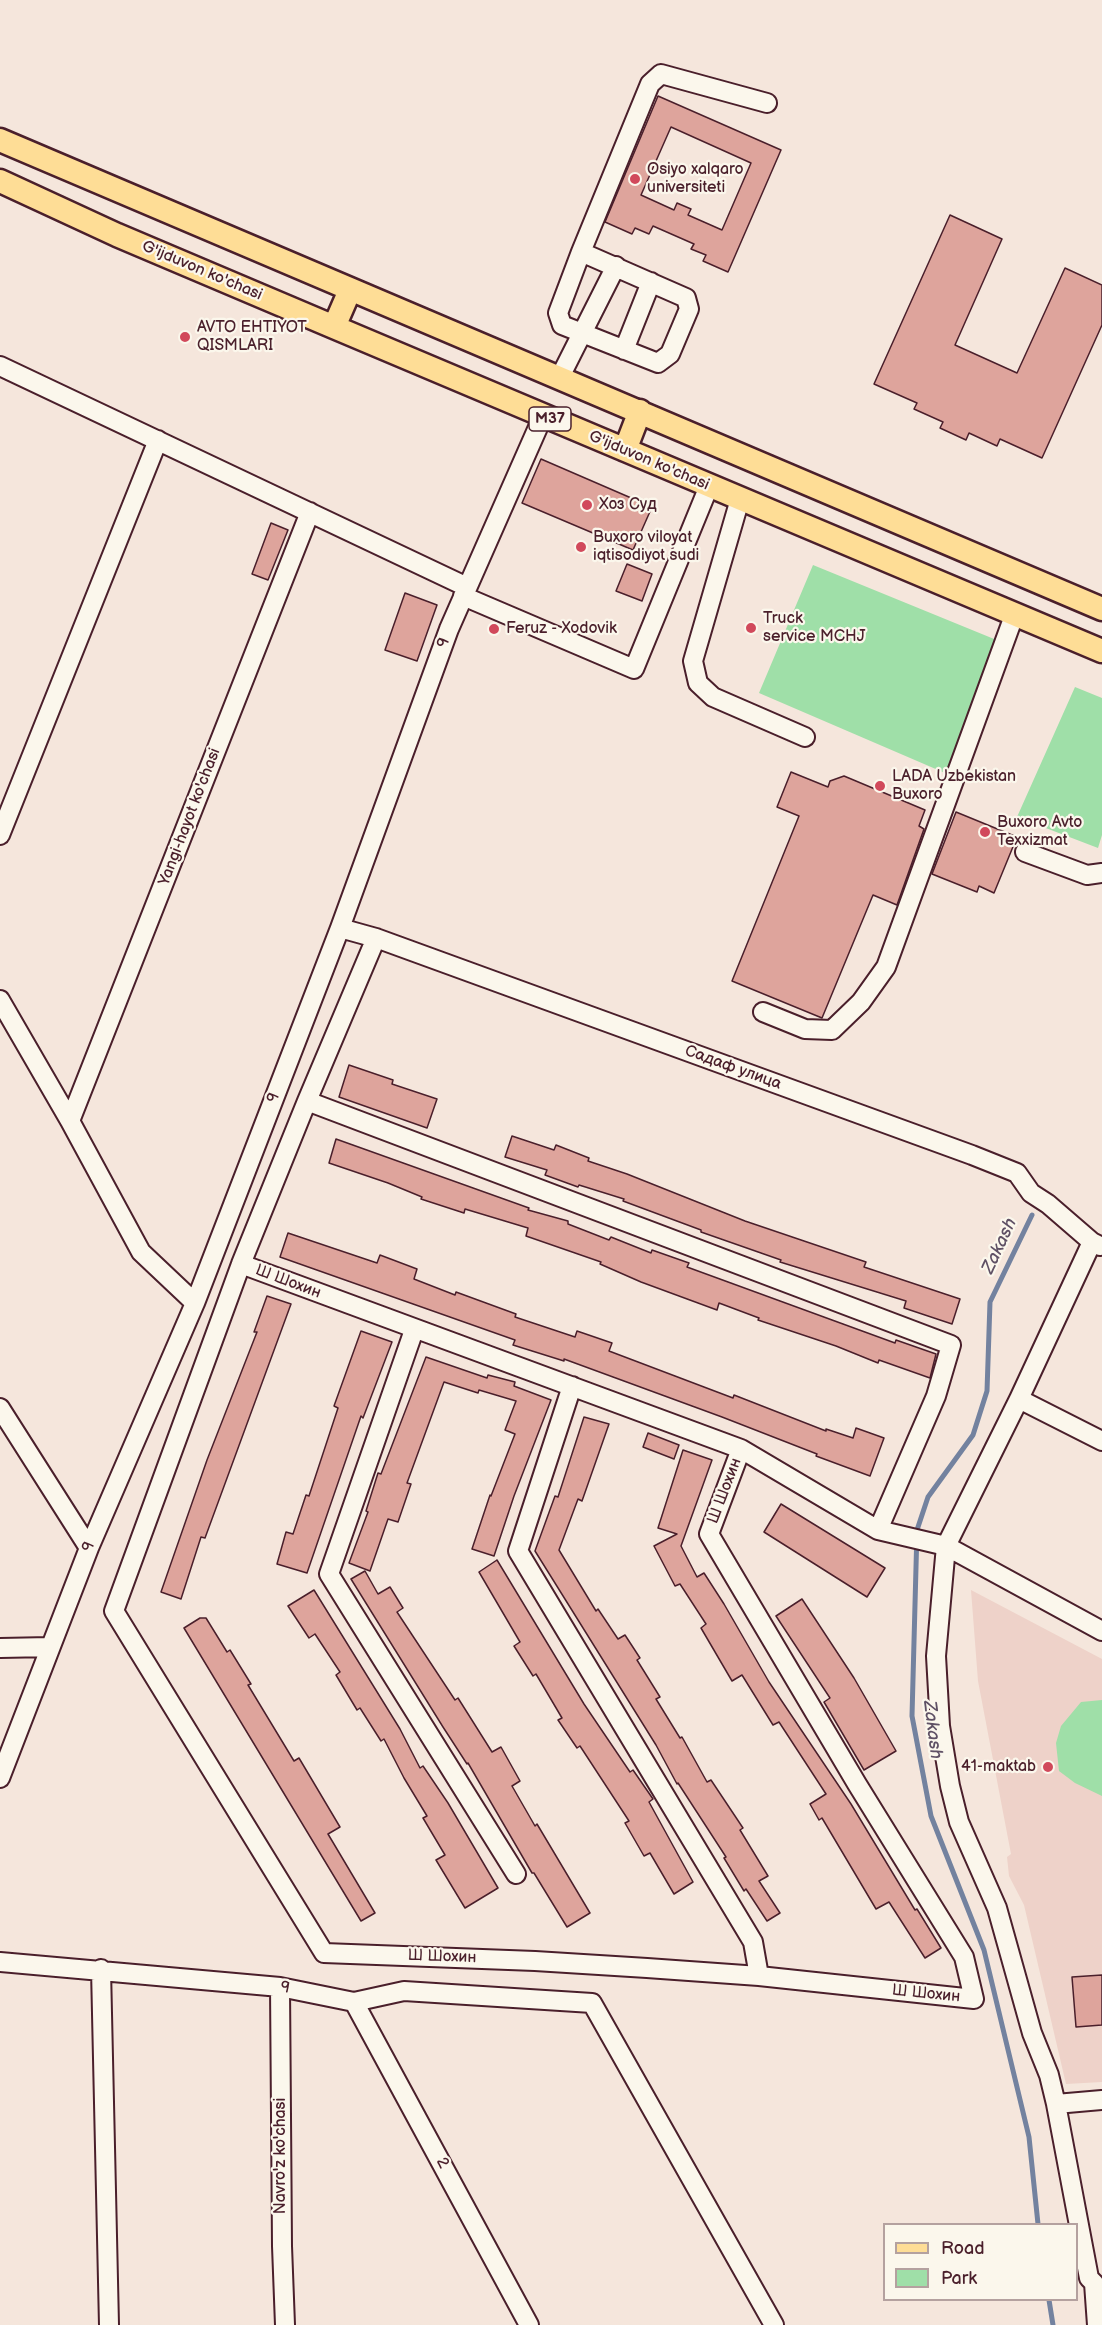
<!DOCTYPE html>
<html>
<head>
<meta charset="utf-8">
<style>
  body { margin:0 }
  #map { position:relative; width:1102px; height:2325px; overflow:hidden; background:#f5e6dc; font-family:"Balsamiq Sans",sans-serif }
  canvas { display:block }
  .legend { position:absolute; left:883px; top:2223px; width:195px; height:78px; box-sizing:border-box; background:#fbf7ec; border:2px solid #b4a19f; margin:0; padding:8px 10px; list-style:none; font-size:18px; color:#4a1f2b }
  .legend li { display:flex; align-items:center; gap:12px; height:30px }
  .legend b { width:30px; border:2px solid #b4a19f }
</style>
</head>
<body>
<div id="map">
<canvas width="1102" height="2325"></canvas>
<ul class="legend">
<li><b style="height:8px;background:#fedd96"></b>Road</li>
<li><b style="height:16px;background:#9fdfa8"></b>Park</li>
</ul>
</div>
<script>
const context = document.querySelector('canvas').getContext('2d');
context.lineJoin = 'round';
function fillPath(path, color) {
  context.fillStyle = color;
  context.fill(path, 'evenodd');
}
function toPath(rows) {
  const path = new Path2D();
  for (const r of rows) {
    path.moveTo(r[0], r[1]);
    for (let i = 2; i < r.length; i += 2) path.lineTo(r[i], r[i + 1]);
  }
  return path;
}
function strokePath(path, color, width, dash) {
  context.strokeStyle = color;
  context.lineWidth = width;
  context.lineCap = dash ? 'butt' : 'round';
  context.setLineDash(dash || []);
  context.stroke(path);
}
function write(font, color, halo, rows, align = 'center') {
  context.font = font + ' "Balsamiq Sans",sans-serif';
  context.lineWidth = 4.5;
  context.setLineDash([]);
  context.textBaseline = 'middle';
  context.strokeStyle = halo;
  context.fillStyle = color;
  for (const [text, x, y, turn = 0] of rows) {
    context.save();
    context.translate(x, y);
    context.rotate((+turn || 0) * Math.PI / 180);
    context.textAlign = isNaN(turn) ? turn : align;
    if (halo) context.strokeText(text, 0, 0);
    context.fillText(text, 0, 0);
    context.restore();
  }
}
fillPath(toPath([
  [971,1590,1102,1659,1102,2082,1066,2084,1024,1905,1009,1876,1007,1857,1011,1854,978,1681]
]), '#eed2c9');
fillPath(toPath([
  [813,565,999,641,954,761,945,773,759,693],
  [1075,687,1102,698,1102,835,1098,848,1017,817],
  [1102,1700,1102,1796,1075,1783,1059,1771,1056,1743,1061,1726,1081,1702]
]), '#9fdfa8');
strokePath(toPath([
  [1032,1215,990,1302,987,1391,973,1435,928,1497,917,1530,912,1716,931,1816,984,1950,1029,2137,1038,2224],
  [1049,2300,1053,2325]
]), '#73829f', 5);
const building = toPath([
  [658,96,781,150,728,272,703,261,706,255,691,249,694,244,653,226,649,234,635,228,632,234,605,222,658,96],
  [671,127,751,163,722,230,688,215,691,209,677,203,674,210,641,195,671,127],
  [950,215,1002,239,955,345,1017,373,1065,268,1102,285,1102,325,1042,458,1000,439,997,446,969,433,966,440,940,428,943,422,914,409,917,403,874,384,950,215],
  [541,459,652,507,633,550,522,503,541,459],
  [271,523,288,530,268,580,252,574,271,523],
  [627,564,652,574,642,601,616,591,627,564],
  [405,593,437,605,417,661,385,650,405,593],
  [791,772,828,787,830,781,844,776,925,810,919,826,924,829,897,905,873,895,822,1018,732,981,799,816,777,807,791,772],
  [956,812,1017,837,994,893,979,886,977,892,932,874,956,812],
  [349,1065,393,1080,392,1084,437,1099,427,1128,339,1097,349,1065],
  [512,1136,554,1150,556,1145,589,1158,588,1161,627,1174,745,1221,866,1262,864,1267,960,1299,952,1324,904,1308,906,1301,780,1262,781,1260,701,1232,701,1230,623,1201,624,1199,579,1185,578,1187,545,1175,547,1170,505,1157,512,1136],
  [336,1139,529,1208,528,1210,568,1221,568,1224,609,1240,611,1237,651,1253,652,1250,689,1263,687,1267,895,1343,896,1340,936,1354,930,1378,879,1360,878,1363,836,1346,758,1320,759,1318,719,1303,717,1310,641,1282,600,1264,601,1262,526,1236,528,1228,465,1209,464,1213,421,1199,422,1197,388,1183,329,1163,336,1139],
  [288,1233,377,1263,380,1255,417,1269,414,1279,455,1295,456,1292,516,1314,515,1317,575,1337,577,1331,612,1343,609,1351,733,1398,734,1395,826,1431,826,1429,853,1438,856,1428,884,1438,870,1476,816,1456,817,1454,722,1417,564,1359,564,1361,513,1345,515,1340,280,1257,288,1233],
  [267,1296,291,1304,205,1538,201,1537,181,1599,161,1592,207,1460,257,1332,254,1332,267,1296],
  [361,1331,392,1342,363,1418,361,1416,307,1573,277,1564,286,1532,293,1534,306,1495,309,1496,338,1408,334,1406,361,1331],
  [426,1357,487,1378,488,1375,515,1382,514,1386,551,1400,514,1496,494,1556,472,1549,490,1495,491,1496,515,1434,505,1430,516,1401,479,1390,478,1393,444,1382,407,1483,411,1484,398,1522,388,1519,370,1571,349,1563,368,1512,366,1511,378,1473,381,1474,426,1357],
  [584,1417,609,1424,582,1501,578,1499,559,1550,596,1611,598,1609,618,1639,625,1635,640,1658,637,1660,660,1697,656,1699,680,1738,682,1737,707,1782,711,1780,743,1828,740,1830,768,1876,759,1881,780,1913,767,1921,746,1889,744,1891,724,1858,726,1857,678,1783,677,1784,656,1745,535,1551,555,1496,558,1497,584,1417],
  [648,1433,679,1445,674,1459,643,1447,648,1433],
  [683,1450,712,1460,681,1546,697,1577,704,1573,724,1604,769,1682,851,1804,915,1910,917,1909,941,1948,925,1958,889,1902,876,1909,822,1818,819,1820,810,1804,826,1794,779,1722,773,1725,742,1675,732,1681,701,1628,706,1624,680,1584,675,1586,654,1546,677,1534,658,1528,683,1450],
  [781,1504,885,1568,867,1597,764,1532,781,1504],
  [497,1560,584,1704,630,1772,633,1770,653,1799,649,1802,693,1882,674,1894,650,1853,644,1856,625,1823,629,1821,580,1746,577,1748,558,1720,562,1718,536,1674,533,1676,514,1646,520,1642,479,1572,497,1560],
  [365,1571,378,1594,390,1587,403,1608,397,1612,455,1700,458,1698,492,1752,501,1747,520,1781,512,1786,535,1826,537,1824,590,1913,567,1927,534,1873,532,1873,468,1763,467,1764,443,1727,351,1579,365,1571],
  [314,1590,400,1729,420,1768,423,1766,448,1803,498,1888,465,1908,436,1860,445,1855,423,1818,427,1816,404,1778,384,1739,381,1741,360,1708,357,1710,336,1675,340,1672,315,1634,309,1638,288,1606,314,1590],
  [802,1599,854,1678,896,1751,864,1770,824,1702,830,1698,776,1616,802,1599],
  [200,1618,206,1618,227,1652,230,1650,251,1684,248,1685,294,1761,299,1758,340,1827,328,1834,375,1913,361,1921,184,1628,200,1618],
  [1102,1975,1102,2025,1076,2027,1072,1977,1102,1975]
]);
fillPath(building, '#dea49c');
strokePath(building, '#4a1f2b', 1.5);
const minor = toPath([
  [581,252,686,298,689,309,670,354,658,363,562,325,558,313,581,252,650,84,661,74,767,103],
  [624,350,651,282],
  [0,366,467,587],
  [560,377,616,266],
  [740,499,693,661,698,683,713,697,805,737],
  [463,596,634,669,709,486],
  [0,835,158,440],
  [1025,852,1087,875,1102,873],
  [340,928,376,938,972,1155,1017,1173,1031,1193,1048,1204,1092,1242,1100,1246],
  [376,938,307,1101,241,1264,114,1611,324,1953,535,1961,647,1968,759,1976,974,1999,964,1957,857,1784,709,1534,741,1449],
  [0,1000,70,1121,141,1252,195,1303],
  [763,1012,805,1029,832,1030,861,1002,886,967,1015,613],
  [307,1101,951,1345,936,1396,878,1530],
  [70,1121,310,512],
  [1092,1242,1019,1399,946,1546,936,1656,940,1726,950,1786,959,1822,997,1908,1032,2033,1049,2075,1056,2104,1089,2278,1094,2283,1097,2325],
  [241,1264,741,1449,878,1530,946,1546,1102,1631],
  [414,1330,329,1574,516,1874],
  [572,1386,518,1551,753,1942,759,1976],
  [1019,1399,1102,1441],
  [0,1408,89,1548],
  [0,1648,50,1647],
  [0,1778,89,1548,195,1303,340,928,449,629,543,416],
  [0,1962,280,1987,354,2002,404,1991,592,2003,774,2325],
  [101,1969,109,2325],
  [280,1987,282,2246,285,2325],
  [354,2002,529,2325],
  [1056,2104,1102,2100]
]);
const major = toPath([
  [0,140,1102,609],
  [0,181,117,235,334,327,1102,651],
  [334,327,350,290],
  [625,450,640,411]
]);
strokePath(minor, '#4a1f2b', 22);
strokePath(major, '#4a1f2b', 27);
strokePath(minor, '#fbf7ec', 18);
strokePath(major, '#fedd96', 22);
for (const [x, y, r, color] of [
  [635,179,6,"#d1495b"],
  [185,337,6,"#d1495b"],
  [587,505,6,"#d1495b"],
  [581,547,6,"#d1495b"],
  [751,628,6,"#d1495b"],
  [494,629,6,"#d1495b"],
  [880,786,6,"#d1495b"],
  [985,832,6,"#d1495b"],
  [1048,1767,6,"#d1495b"]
]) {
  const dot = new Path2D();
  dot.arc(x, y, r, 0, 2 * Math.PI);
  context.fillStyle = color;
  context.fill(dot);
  strokePath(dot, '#fbf7ec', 2);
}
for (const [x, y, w] of [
  [550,419,42]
]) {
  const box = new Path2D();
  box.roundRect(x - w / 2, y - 12, w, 24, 4.5);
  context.fillStyle = '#fbf7ec';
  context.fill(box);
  strokePath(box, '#4a1f2b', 1.5);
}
write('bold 15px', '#4a1f2b', null, [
  ["M37",550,419]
]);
write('16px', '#4a1f2b', '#fbf7ec', [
  ["Osiyo xalqaro",647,170],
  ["universiteti",647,188],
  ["AVTO EHTIYOT",197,328],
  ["QISMLARI",197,346],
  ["Хоз Суд",599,505],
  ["Buxoro viloyat",593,538],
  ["iqtisodiyot sudi",593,556],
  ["Truck",763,619],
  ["service MCHJ",763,637],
  ["Feruz - Xodovik",506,629],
  ["LADA Uzbekistan",892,777],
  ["Buxoro",892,795],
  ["Buxoro Avto",997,823],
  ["Texxizmat",997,841],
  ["41-maktab",1036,1767,"right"]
], 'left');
write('16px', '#4a1f2b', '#fbf7ec', [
  ["G'ijduvon ko'chasi",202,271,23],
  ["G'ijduvon ko'chasi",649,461,23],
  ["9",444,643,-70],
  ["Yangi-hayot ko'chasi",190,817,-69],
  ["Садаф улица",733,1068,20],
  ["9",274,1098,-69],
  ["Ш Шохин",288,1282,21],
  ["Ш Шохин",725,1491,-69],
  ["9",89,1547,-68],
  ["Ш Шохин",442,1957,2],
  ["9",285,1988,10],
  ["Ш Шохин",926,1994,6],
  ["Navro'z ko'chasi",281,2156,-90],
  ["2",442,2163,62]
]);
write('italic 18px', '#5f5165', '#fbf7ec', [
  ["Zakash",1000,1246,-65],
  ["Zakash",932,1730,83]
]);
</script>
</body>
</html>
